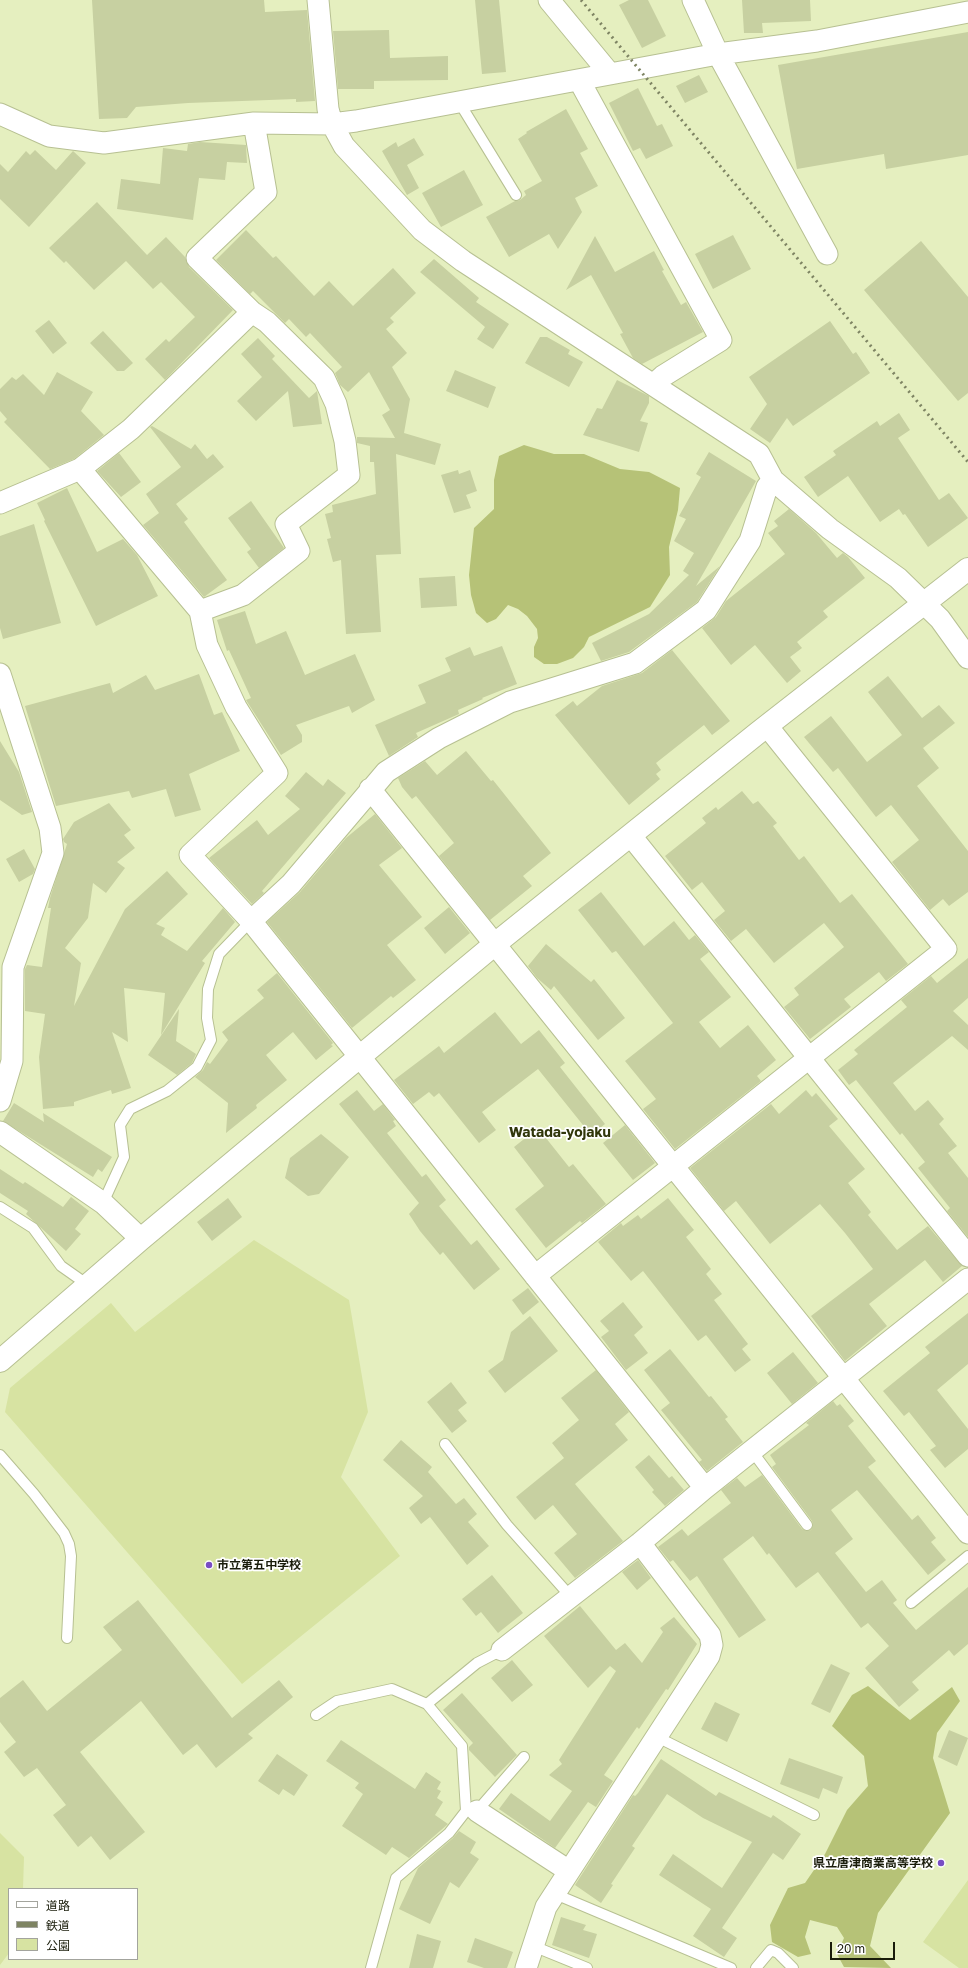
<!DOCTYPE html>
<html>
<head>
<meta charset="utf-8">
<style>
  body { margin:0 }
  #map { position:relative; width:968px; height:1968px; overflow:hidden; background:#e5efbf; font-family:"Golos Text","Noto Sans JP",sans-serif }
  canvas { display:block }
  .legend { position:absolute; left:8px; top:1888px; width:130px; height:72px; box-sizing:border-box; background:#fff; border:1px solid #a3a49d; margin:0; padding:5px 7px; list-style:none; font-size:12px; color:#191c0a }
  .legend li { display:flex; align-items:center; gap:8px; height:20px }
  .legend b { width:20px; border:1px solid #a3a49d }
  .scale { position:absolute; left:830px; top:1942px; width:65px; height:18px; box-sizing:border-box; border:2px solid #191c0a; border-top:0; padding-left:5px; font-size:12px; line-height:14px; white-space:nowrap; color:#191c0a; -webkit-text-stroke:3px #fff; paint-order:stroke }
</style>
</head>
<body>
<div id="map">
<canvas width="968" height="1968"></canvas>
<ul class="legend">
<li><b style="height:5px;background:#fff"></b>道路</li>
<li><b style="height:5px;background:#7e8463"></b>鉄道</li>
<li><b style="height:11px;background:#d7e3a2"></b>公園</li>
</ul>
<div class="scale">20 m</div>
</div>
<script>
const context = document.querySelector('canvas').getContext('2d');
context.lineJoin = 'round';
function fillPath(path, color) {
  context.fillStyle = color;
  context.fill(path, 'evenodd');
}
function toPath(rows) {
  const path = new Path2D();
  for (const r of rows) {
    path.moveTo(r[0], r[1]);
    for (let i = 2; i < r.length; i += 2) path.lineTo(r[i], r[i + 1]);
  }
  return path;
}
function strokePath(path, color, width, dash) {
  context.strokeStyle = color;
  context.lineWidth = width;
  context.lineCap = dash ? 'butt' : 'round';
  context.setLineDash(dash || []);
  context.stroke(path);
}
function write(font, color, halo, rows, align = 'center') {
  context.font = font + ' "Golos Text","Noto Sans JP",sans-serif';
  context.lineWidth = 3.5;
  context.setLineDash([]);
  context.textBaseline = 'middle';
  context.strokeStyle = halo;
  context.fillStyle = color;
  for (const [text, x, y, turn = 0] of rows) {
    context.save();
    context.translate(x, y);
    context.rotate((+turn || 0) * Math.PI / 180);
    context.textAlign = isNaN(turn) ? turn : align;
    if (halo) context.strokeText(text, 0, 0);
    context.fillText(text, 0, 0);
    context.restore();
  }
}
fillPath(toPath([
  [254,1240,349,1300,368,1412,341,1477,400,1556,242,1684,5,1412,10,1388,111,1303,135,1332],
  [0,1833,24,1857,23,1889,9,1889,9,1953,0,1965],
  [968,1880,968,1968,959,1968,923,1942]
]), '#d7e3a2');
fillPath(toPath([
  [524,445,554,454,584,454,620,469,649,472,680,488,678,510,669,547,670,575,650,607,589,637,584,647,573,658,557,664,544,664,534,657,534,647,538,638,537,629,527,616,518,609,508,605,496,619,487,623,476,613,471,595,469,575,474,528,494,509,494,480,499,456],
  [868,1686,910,1720,952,1687,960,1701,937,1733,933,1758,950,1813,878,1913,870,1946,891,1968,844,1967,837,1954,844,1938,837,1927,810,1920,805,1937,811,1954,798,1957,772,1942,770,1925,788,1888,805,1883,825,1854,847,1810,868,1786,864,1756,832,1726,852,1695]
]), '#b6c277');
fillPath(toPath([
  [92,0,264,0,265,12,307,10,315,101,296,102,296,99,188,103,136,107,127,118,99,119],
  [475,0,499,0,506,72,482,74],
  [629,0,648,0,666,36,642,48,619,5],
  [742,0,810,0,811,21,762,23,763,33,744,33],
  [389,30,390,58,448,56,448,80,374,81,374,89,338,89,333,31],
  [968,32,968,155,886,169,884,154,797,169,778,65],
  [699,75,708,92,685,103,676,86],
  [638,88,657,126,662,124,673,146,646,159,640,148,633,151,609,103],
  [566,109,588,149,580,153,598,186,575,198,582,212,558,249,549,234,509,257,486,217,515,201,520,200,526,195,524,191,542,181,518,139,527,133,526,132],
  [414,138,424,155,407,165,419,188,407,195,382,151,396,142,398,147],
  [200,142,246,145,247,163,227,162,225,180,199,178,193,220,117,209,121,179,160,184,163,148,187,151,188,144],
  [35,150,56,170,73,151,86,163,29,227,0,199,0,164,8,172,26,151,30,155],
  [464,170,483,205,441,227,422,193],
  [97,202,147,255,166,237,185,257,189,267,233,310,165,380,145,359,166,339,169,342,195,317,161,282,153,289,126,261,94,290,66,261,64,263,49,248],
  [246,230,273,258,276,256,314,296,329,281,353,306,393,268,416,293,390,318,394,322,386,329,407,353,392,367,410,399,404,433,441,444,435,465,396,454,401,554,376,555,381,632,346,634,341,560,333,562,327,539,331,538,325,514,333,512,332,505,376,494,374,462,370,462,370,446,357,443,357,437,395,438,382,415,390,410,369,372,348,392,340,385,335,373,342,367,310,333,306,337,289,319,285,323,253,291,250,294,216,260],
  [733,235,751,269,713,289,695,254],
  [595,236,615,272,654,251,664,270,662,271,681,305,686,302,703,332,642,364,633,358,620,334,623,333,591,275,566,290],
  [921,241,968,297,968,393,958,401,864,290],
  [434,259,479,298,476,302,509,324,493,349,477,339,485,327,420,272],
  [49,320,67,343,53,354,35,331],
  [830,321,853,354,856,352,870,373,793,426,787,418,770,443,750,429,767,404,749,377],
  [103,331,133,363,124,371,117,371,90,343],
  [540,337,547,337,570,350,568,354,583,362,569,387,525,363],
  [258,338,275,356,272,359,309,398,317,391,322,424,293,427,288,391,256,421,237,401,262,377,241,354],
  [455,370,496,387,488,408,446,391],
  [57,372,93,392,81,411,104,435,74,459,50,469,4,422,7,419,0,411,0,389,12,377,16,380,23,374,44,395],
  [617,380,649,396,649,403,640,421,648,423,639,452,583,435,597,408,602,409],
  [899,413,910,430,898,438,939,500,949,493,968,518,928,547,905,514,903,515,899,509,880,522,848,476,818,497,804,477,836,455,833,451,877,421,880,426],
  [152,426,191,449,195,444,207,459,213,454,224,467,176,504,188,519,184,522,227,580,204,597,143,525,159,513,146,494,181,467,150,427],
  [709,452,756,481,696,586,720,566,697,602,629,652,601,661,592,643,649,614,689,575,683,571,694,553,674,541,686,519,679,516,701,477,696,474],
  [119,453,141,482,121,497,97,471],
  [458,470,459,474,470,470,477,491,466,495,471,508,454,513,441,475],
  [67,488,97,552,123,539,137,555,158,596,96,626,44,521,45,520,37,503],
  [251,501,284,548,259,568,247,552,251,549,228,518],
  [789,509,816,533,837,558,843,553,848,557,865,578,823,611,828,617,797,642,802,648,790,657,801,671,787,683,755,645,731,665,702,628,716,617,726,601,785,554,768,533,778,526,774,521],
  [34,524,61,623,3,639,0,628,0,536],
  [455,576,457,606,421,608,419,578],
  [245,611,256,644,286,631,305,675,355,654,375,700,352,713,349,706,296,725,302,735,302,742,281,755,246,700,251,698,229,650,227,651,217,620],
  [502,646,517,684,482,698,483,699,458,710,459,714,416,733,418,737,389,756,375,725,426,703,418,685,451,671,445,658,470,647,474,656],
  [672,650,730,721,712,735,704,725,656,763,661,770,656,774,660,779,629,805,555,715,573,701,577,706,602,686,642,673],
  [199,674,214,715,222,712,240,751,189,774,201,810,175,817,166,789,132,798,129,791,56,806,25,706,110,683,113,693,146,675,155,690],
  [888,676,922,718,939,705,955,723,923,748,939,768,917,786,968,851,968,892,949,906,943,899,930,910,892,862,919,840,891,805,876,817,838,768,833,772,804,737,831,716,867,762,902,735,868,692],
  [0,741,19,772,32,812,22,815,0,800],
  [466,751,491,781,493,780,551,853,523,876,532,886,490,920,439,856,454,843,416,796,412,799,402,787,398,778,425,761,437,775],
  [306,772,323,786,328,779,346,793,262,891,264,893,252,904,209,858,257,820,268,835,300,809,285,796],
  [742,791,753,804,758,801,777,823,773,826,799,860,804,856,840,903,852,894,908,964,886,981,879,972,844,999,851,1007,810,1039,784,1007,799,995,794,988,844,947,824,923,774,963,746,929,731,941,714,920,725,911,702,882,692,890,665,856,706,823,702,818,716,807,718,810],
  [109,803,131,830,124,835,135,848,117,862,125,868,106,893,93,883,88,918,65,948,81,963,74,1006,125,909,167,871,188,894,156,924,165,928,161,935,187,951,223,908,235,922,202,961,205,963,161,1035,165,993,124,988,128,1042,112,1032,131,1088,112,1094,111,1090,74,1102,74,1106,43,1109,39,1057,45,1014,25,1011,25,969,27,965,42,967,51,908,48,908,50,898,67,844,64,842,63,839,74,822],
  [375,814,402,848,379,865,422,917,387,945,416,980,393,998,391,996,352,1028,267,922,300,892,346,838],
  [24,849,35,869,33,874,19,882,6,859],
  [601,892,644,946,674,921,689,940,695,935,709,952,700,959,731,997,699,1022,720,1048,748,1025,776,1060,757,1076,761,1081,675,1149,643,1109,656,1099,625,1061,673,1023,616,951,612,953,578,910],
  [449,907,470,933,445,954,424,928],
  [546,944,591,982,594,979,625,1018,598,1040,554,986,551,990,537,978,528,966],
  [968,958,968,998,953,1011,968,1025,968,1050,952,1036,893,1083,915,1111,928,1100,944,1119,939,1124,957,1146,948,1153,968,1178,968,1237,947,1211,950,1208,918,1168,925,1162,902,1133,900,1135,856,1080,849,1085,838,1070,858,1054,854,1050,907,1007,901,1000,931,976,937,983],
  [277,973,333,1043,331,1045,333,1046,316,1060,293,1032,266,1055,287,1080,256,1105,257,1108,226,1133,228,1103,195,1077,203,1070,207,1062,210,1064,228,1040,222,1032,264,998,257,990],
  [179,1009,176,1041,196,1054,192,1063,177,1075,148,1055],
  [495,1012,521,1044,539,1030,565,1063,560,1067,605,1124,591,1135,538,1069,482,1112,496,1130,479,1143,439,1093,434,1097,429,1092,413,1104,394,1080,439,1046,444,1053],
  [357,1090,374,1111,383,1104,395,1120,393,1121,396,1126,387,1133,422,1177,426,1174,446,1200,439,1206,471,1245,477,1240,500,1269,474,1290,443,1252,440,1255,420,1231,409,1214,419,1203,339,1104],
  [806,1090,812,1097,816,1093,838,1119,829,1126,865,1169,848,1183,871,1212,868,1215,897,1250,928,1226,962,1266,943,1282,925,1260,869,1304,887,1326,845,1361,811,1316,873,1269,845,1233,820,1204,770,1244,736,1201,724,1211,690,1168,771,1104,779,1114],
  [14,1103,44,1122,43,1113,112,1157,102,1172,98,1169,93,1177,3,1121],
  [625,1125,655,1163,633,1180,603,1143],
  [538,1128,569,1167,573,1164,606,1204,582,1223,580,1221,546,1248,515,1209,544,1186,514,1147],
  [321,1134,349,1157,319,1194,308,1196,285,1178,290,1158],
  [0,1169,23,1184,25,1182,63,1207,71,1197,89,1211,75,1229,81,1234,66,1251,26,1214,28,1211,0,1193],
  [228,1198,242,1217,212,1241,197,1222],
  [668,1198,694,1230,686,1237,711,1269,706,1274,722,1294,714,1300,748,1344,742,1349,751,1360,735,1372,706,1335,698,1341,643,1271,631,1281,598,1242,621,1223,623,1226,638,1215,641,1219],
  [528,1288,539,1302,523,1315,512,1300],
  [623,1302,643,1327,634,1335,648,1353,626,1370,601,1337,609,1331,600,1321],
  [968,1313,968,1364,937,1390,968,1429,968,1449,945,1468,930,1450,936,1446,909,1412,904,1416,883,1391,930,1353,925,1347],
  [530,1316,558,1351,505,1393,488,1371,503,1360,511,1332],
  [670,1349,709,1397,711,1396,728,1417,725,1419,743,1442,707,1471,699,1462,702,1460,661,1410,670,1403,644,1370],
  [793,1352,818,1383,792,1404,767,1373],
  [596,1370,629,1412,615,1424,628,1440,575,1484,623,1541,575,1578,554,1553,577,1534,553,1505,535,1520,516,1497,564,1458,552,1443,579,1420,561,1398],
  [451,1382,467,1403,458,1410,467,1421,452,1433,427,1402],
  [833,1401,837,1406,840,1404,854,1421,848,1426,876,1461,868,1467,912,1520,918,1515,936,1538,931,1542,946,1560,928,1575,857,1490,831,1510,853,1539,835,1553,866,1592,882,1580,897,1600,893,1603,916,1630,968,1587,968,1644,954,1656,949,1650,912,1682,919,1690,899,1707,865,1668,889,1646,868,1623,861,1628,818,1572,796,1588,769,1553,767,1555,753,1536,723,1559,766,1620,739,1638,697,1576,690,1581,673,1560,670,1562,658,1547,682,1529,688,1536,731,1503,721,1490,737,1478,745,1487,762,1475,802,1529,807,1531,811,1530,813,1525,812,1521,772,1467,776,1464,770,1455,809,1425,806,1423],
  [401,1440,432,1467,428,1472,456,1504,464,1498,477,1514,468,1522,489,1546,467,1565,430,1517,421,1524,409,1508,423,1496,383,1460],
  [649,1455,669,1478,672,1476,684,1490,665,1506,652,1492,654,1490,635,1467],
  [638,1560,651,1578,637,1590,622,1572],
  [492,1575,523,1613,498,1633,481,1612,476,1616,462,1599],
  [138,1600,232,1718,279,1680,293,1697,248,1734,253,1738,216,1768,197,1744,183,1755,141,1701,80,1752,145,1832,110,1860,91,1836,78,1847,53,1815,66,1805,37,1768,24,1777,4,1752,16,1742,0,1722,0,1698,23,1680,47,1711,122,1650,103,1627],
  [580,1606,616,1650,625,1643,642,1663,663,1632,660,1628,674,1617,697,1644,668,1690,666,1689,639,1729,637,1727,604,1775,613,1781,596,1807,588,1802,555,1848,499,1809,511,1793,550,1821,572,1791,549,1775,562,1764,559,1760,616,1671,610,1666,588,1688,544,1636],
  [512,1660,533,1685,512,1702,491,1678],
  [831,1664,850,1673,830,1713,811,1704],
  [462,1693,517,1755,495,1777,469,1750,469,1747,473,1743,443,1710],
  [715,1702,740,1714,727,1742,701,1729],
  [949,1730,968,1738,957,1766,938,1757],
  [341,1740,415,1789,426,1772,441,1782,437,1789,441,1791,437,1798,443,1802,435,1815,448,1824,409,1858,392,1847,386,1855,342,1826,363,1794,355,1788,359,1783,326,1761],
  [277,1754,308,1775,294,1796,283,1789,279,1795,258,1781],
  [789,1758,843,1777,837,1794,823,1788,819,1799,780,1784],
  [661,1759,716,1796,719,1792,771,1818,773,1815,801,1834,783,1860,773,1853,722,1928,737,1938,724,1957,693,1936,711,1909,659,1875,673,1854,722,1888,752,1842,703,1818,667,1794,632,1846,635,1848,611,1884,613,1885,601,1903,575,1885,633,1795,635,1796,638,1793],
  [459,1831,476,1842,470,1853,479,1859,459,1888,450,1882,430,1924,399,1909,418,1868,453,1838],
  [561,1917,586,1925,583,1930,597,1934,589,1958,552,1945],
  [417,1934,441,1941,433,1968,409,1968],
  [475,1938,513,1952,507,1968,484,1968,467,1962]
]), '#c7d0a1');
const service = toPath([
  [459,102,516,195],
  [103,1203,124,1157,120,1125,130,1109,167,1091,197,1067,211,1040,207,1018,208,989,219,954,251,921],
  [0,1207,33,1228,61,1266,88,1285],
  [445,1444,507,1525,571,1597],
  [752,1451,807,1525],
  [0,1455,34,1494,64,1533,69,1544,71,1556,67,1638],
  [911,1603,968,1556],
  [427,1704,477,1663,502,1650],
  [316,1715,337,1701,392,1689,427,1704,462,1746,466,1811],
  [657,1737,814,1815],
  [555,1894,731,1968],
  [533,1946,587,1968],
  [371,1968,396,1878,449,1833,466,1811,477,1811,524,1757],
  [756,1968,771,1950,778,1953,793,1968]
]);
const minor = toPath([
  [318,0,328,109,332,124,344,146,422,230,463,261,759,454,773,480,830,529,898,578,940,619,968,658],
  [549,0,610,74],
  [693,0,718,54,827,254],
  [579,80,721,340,663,376,653,385],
  [0,114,49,136,104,143,254,123,332,124,356,121,718,54,817,41,968,12],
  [254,123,266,192,197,258,252,312,131,429,80,469,200,611,207,645,236,707,277,773,190,855,251,921,705,1488],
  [0,503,80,469],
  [200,611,243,595,299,551,286,524,349,475,345,441,336,404,324,378,267,322,252,312],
  [0,674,50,828,53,853,13,967,12,1061,0,1101],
  [370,789,968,1533],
  [631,836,968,1256],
  [251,921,291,884,386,772,439,738,510,702,635,663,706,610,750,541,767,487,773,480],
  [0,1132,103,1203,141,1239],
  [535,1276,946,949,767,726],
  [502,1650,640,1543,705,1488,968,1279],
  [477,1811,569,1871],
  [526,1968,546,1907,709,1656,712,1645,710,1635,640,1543]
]);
const tertiary = toPath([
  [0,1361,141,1239,495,944,759,732,968,569]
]);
strokePath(service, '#b7c092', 12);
strokePath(minor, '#b7c092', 23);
strokePath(tertiary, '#b7c092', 24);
strokePath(service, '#fff', 10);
strokePath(minor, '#fff', 21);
strokePath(tertiary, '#fff', 22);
strokePath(toPath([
  [581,0,968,462]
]), '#7e8463', 3, [2, 4]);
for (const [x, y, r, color] of [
  [209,1565,4,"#784cc4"],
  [941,1863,4,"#784cc4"]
]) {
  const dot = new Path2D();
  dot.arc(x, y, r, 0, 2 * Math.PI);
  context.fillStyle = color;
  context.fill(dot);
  strokePath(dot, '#fff', 1.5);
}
write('bold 12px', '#191c0a', '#fff', [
  ["市立第五中学校",217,1565],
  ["県立唐津商業高等学校",933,1863,"right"]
], 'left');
write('bold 14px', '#31370b', '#fff', [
  ["Watada-yojaku",560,1133]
]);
</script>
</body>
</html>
